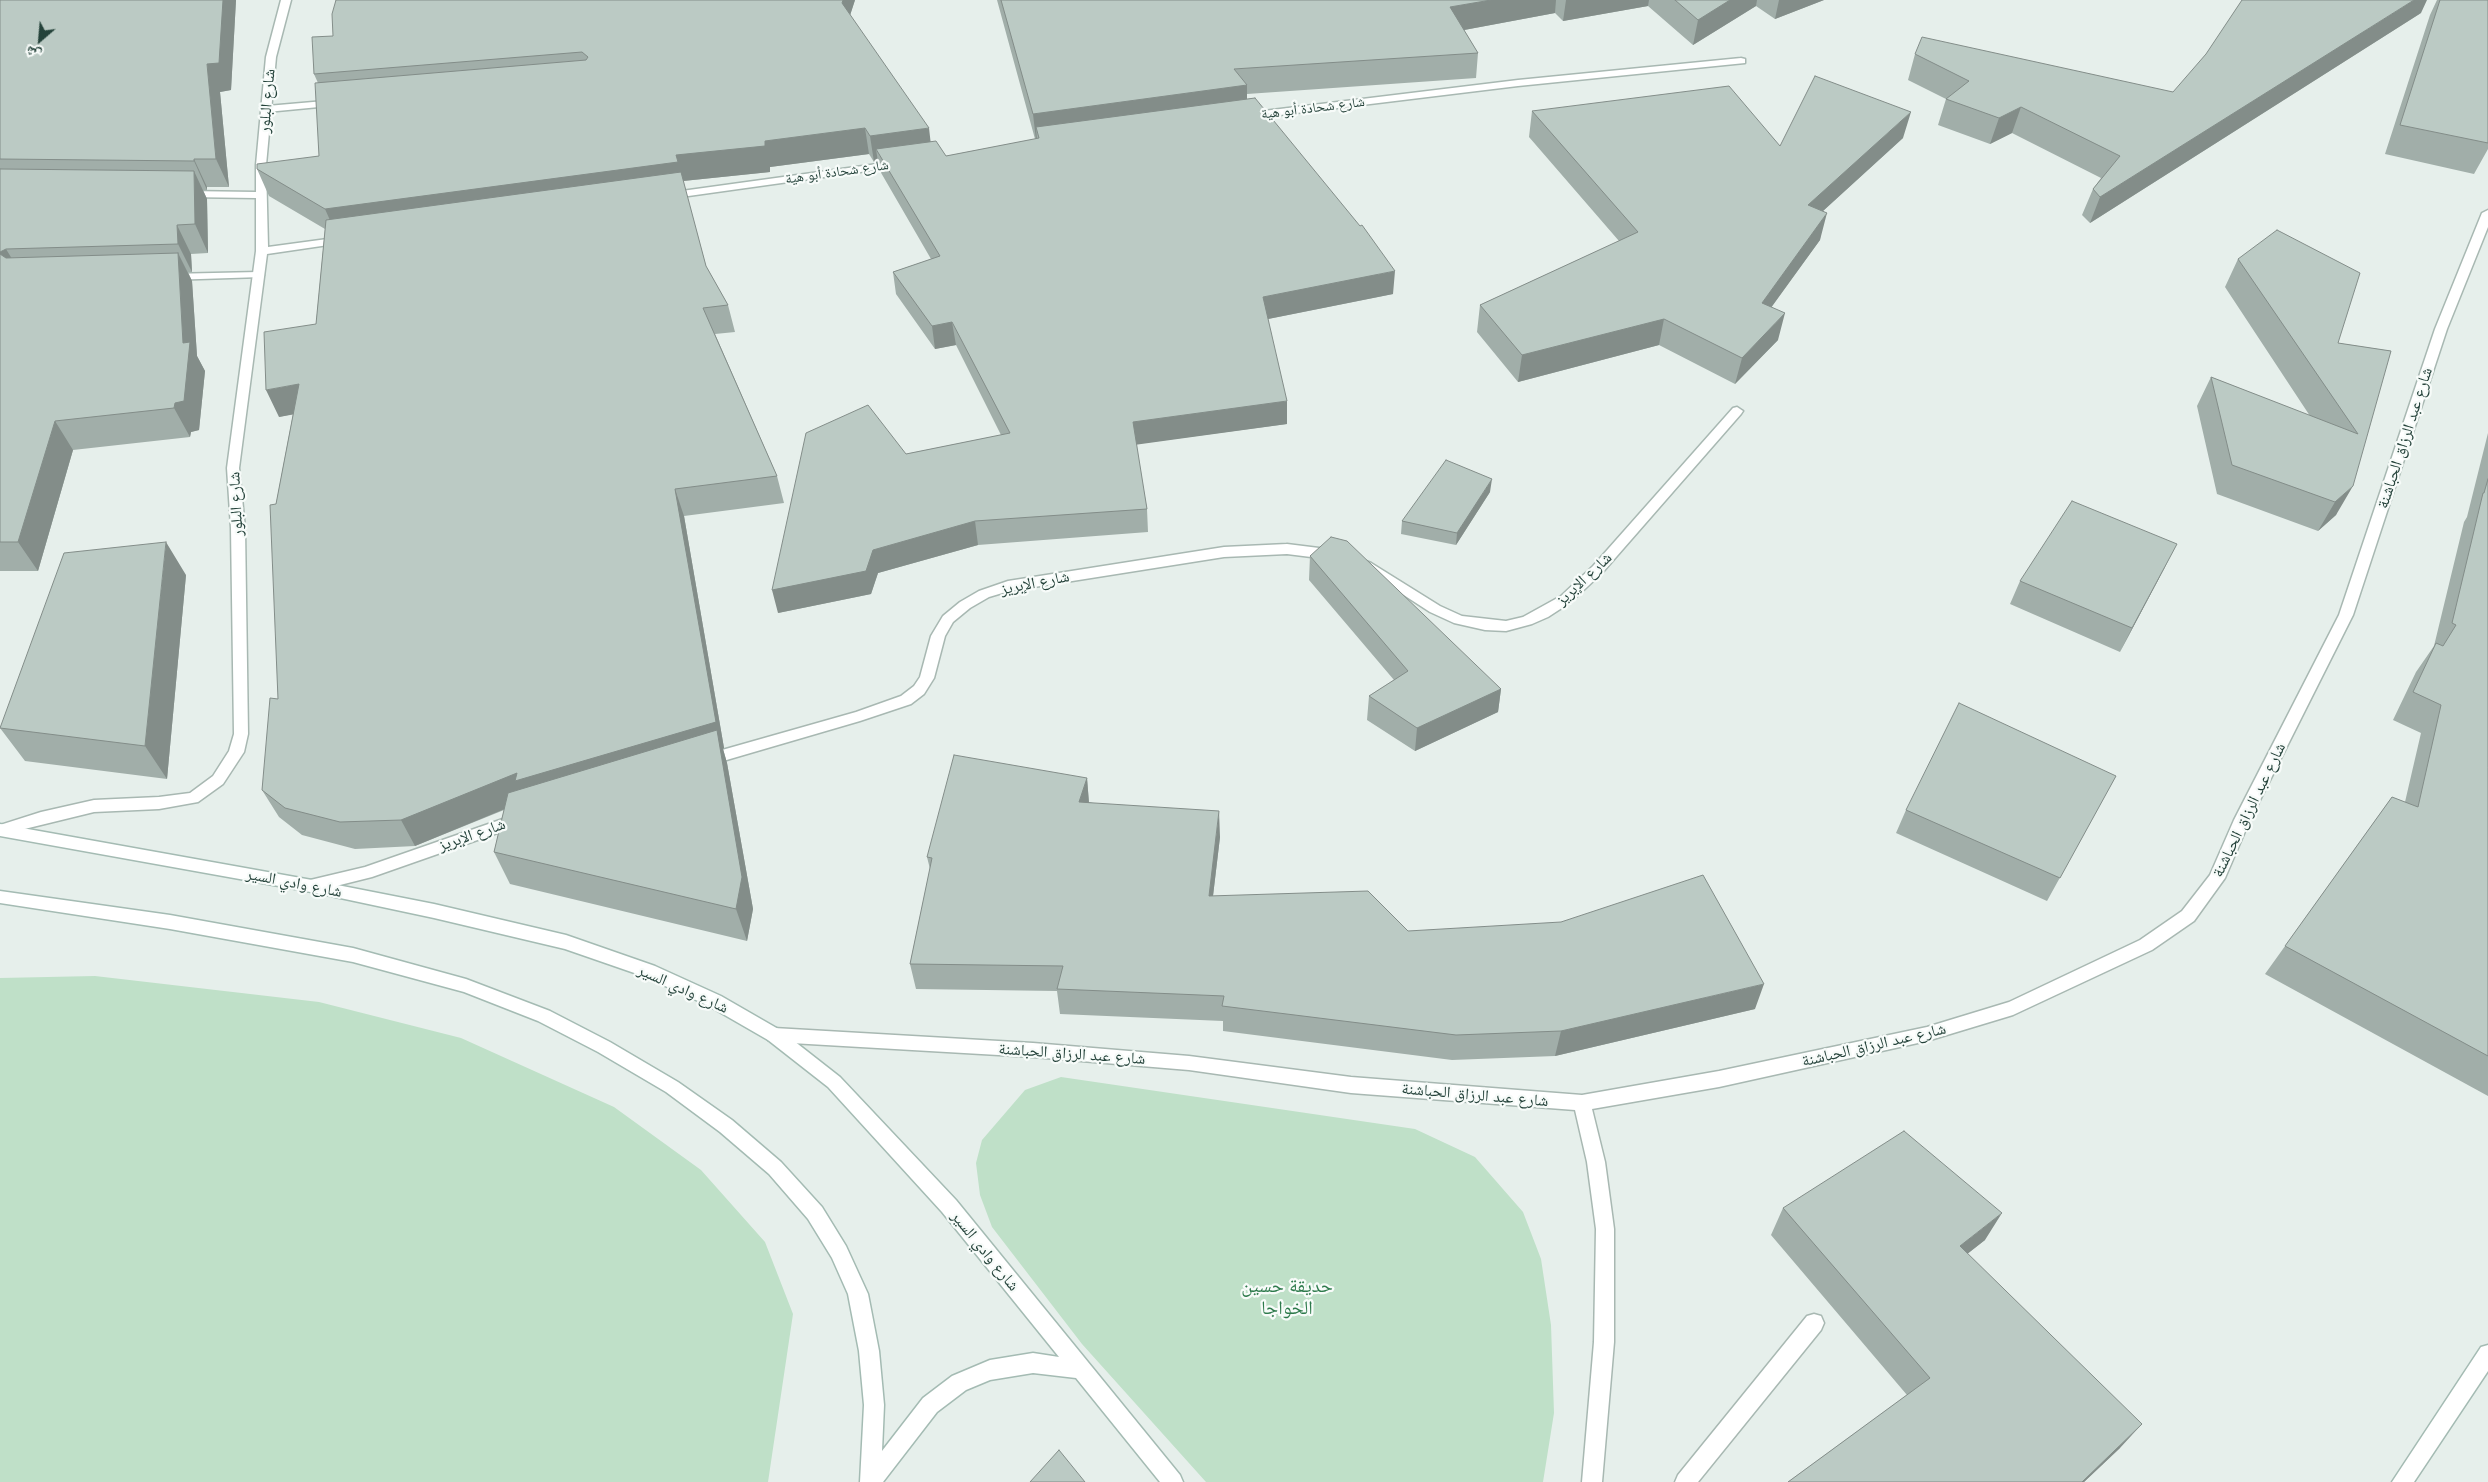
<!DOCTYPE html>
<html>
<head>
<meta charset="utf-8">
<style>
  body { margin:0 }
  #map { position:relative; width:2488px; height:1482px; overflow:hidden; background:#e6efeb; font-family:Inter,"Noto Naskh Arabic",sans-serif }
  canvas { display:block }
  .north { position:absolute; left:15px; top:15px; width:50px; height:50px; -webkit-text-stroke:4px #f7fbf9; paint-order:stroke; rotate:207deg; font-size:14px; font-weight:700; line-height:20px; text-align:center; color:#24423a }
  .north::after { content:''; display:block; margin:auto; width:18px; height:22px; background:#24423a; clip-path:polygon(50% 0,100% 100%,50% 72%,0 100%) }
</style>
</head>
<body>
<div id="map">
<canvas width="2488" height="1482"></canvas>
<div class="north">ش</div>
</div>
<script>
const context = document.querySelector('canvas').getContext('2d');
context.lineJoin = 'round';
function fillPath(path, color) {
  context.fillStyle = color;
  context.fill(path, 'evenodd');
}
function toPath(rows) {
  const path = new Path2D();
  for (const r of rows) {
    path.moveTo(r[0], r[1]);
    for (let i = 2; i < r.length; i += 2) path.lineTo(r[i], r[i + 1]);
  }
  return path;
}
function strokePath(path, color, width, dash) {
  context.strokeStyle = color;
  context.lineWidth = width;
  context.lineCap = dash ? 'butt' : 'round';
  context.setLineDash(dash || []);
  context.stroke(path);
}
function write(font, color, halo, rows, align = 'center') {
  context.font = font + ' Inter,"Noto Naskh Arabic",sans-serif';
  context.lineWidth = 4.5;
  context.setLineDash([]);
  context.textBaseline = 'middle';
  context.strokeStyle = halo;
  context.fillStyle = color;
  for (const [text, x, y, turn = 0] of rows) {
    context.save();
    context.translate(x, y);
    context.rotate((+turn || 0) * Math.PI / 180);
    context.textAlign = isNaN(turn) ? turn : align;
    if (halo) context.strokeText(text, 0, 0);
    context.fillText(text, 0, 0);
    context.restore();
  }
}
fillPath(toPath([
  [95,976,319,1002,461,1038,614,1107,701,1170,765,1242,793,1314,768,1482,0,1482,0,978],
  [1061,1077,1415,1129,1475,1157,1523,1212,1541,1259,1551,1325,1554,1413,1543,1482,1206,1482,1082,1344,992,1227,980,1195,976,1163,982,1140,1025,1090]
]), '#bfe0c8');
const lane = toPath([
  [336,100,340,101,340,105,267,112,262,109,267,106,336,100],
  [258,272,264,275,262,277,169,280,163,277,169,274,258,272]
]);
const street = toPath([
  [281,0,291,0,276,57,266,165,268,247,342,237,348,240,342,243,267,254,239,468,245,528,248,734,244,752,223,784,198,802,159,809,94,812,0,835,0,825,41,812,94,800,159,797,190,793,213,776,229,751,234,734,231,528,227,468,256,251,256,198,186,197,181,194,186,191,256,192,256,165,266,57,281,0],
  [1741,58,1745,59,1745,63,1518,86,1247,119,1242,116,1247,113,1518,80,1741,58],
  [899,161,903,162,903,166,667,199,662,196,667,193,899,161],
  [2488,210,2488,227,2447,329,2353,615,2250,820,2225,878,2194,921,2152,950,2013,1015,1927,1041,1719,1087,1592,1109,1605,1162,1614,1229,1614,1342,1602,1482,1582,1482,1594,1342,1596,1229,1587,1162,1575,1110,1351,1093,1189,1070,1033,1057,774,1042,768,1040,765,1035,768,1030,774,1028,1033,1043,1189,1056,1351,1077,1582,1095,1719,1071,1927,1027,2009,1002,2140,940,2182,911,2210,875,2234,820,2339,615,2435,329,2482,213,2488,210],
  [1737,407,1743,411,1741,414,1603,572,1571,602,1548,617,1532,624,1506,631,1485,630,1454,623,1430,612,1359,566,1366,561,1371,563,1440,606,1462,616,1506,621,1523,617,1561,596,1593,566,1733,408,1737,407],
  [1287,544,1335,550,1342,555,1335,560,1287,554,1224,557,1009,591,989,597,970,608,953,622,945,636,934,678,924,694,911,704,860,721,706,766,701,764,698,760,701,756,856,712,901,696,914,686,920,677,931,636,943,616,960,602,979,591,1008,581,1224,547,1287,544],
  [520,813,526,815,528,819,526,823,372,877,312,892,306,891,304,886,306,881,365,867,520,813],
  [1814,1314,1821,1316,1824,1323,1821,1330,1698,1482,1675,1482,1678,1475,1807,1316,1814,1314]
]);
const secondary = toPath([
  [0,824,312,880,434,904,566,935,655,966,721,996,780,1030,840,1077,956,1200,1180,1475,1183,1482,1160,1482,1076,1378,1033,1373,990,1380,966,1390,937,1412,883,1482,860,1482,864,1405,859,1351,848,1294,832,1258,808,1219,769,1174,720,1132,666,1092,598,1052,538,1021,464,992,353,962,170,929,0,903,0,891,170,915,353,948,466,979,550,1011,610,1042,678,1082,732,1120,781,1162,822,1207,846,1246,868,1294,879,1351,884,1405,882,1451,923,1398,952,1376,990,1360,1033,1353,1059,1357,942,1212,828,1087,768,1040,709,1006,643,976,565,949,434,918,312,892,0,836,0,824],
  [2488,1345,2488,1371,2414,1482,2392,1482,2481,1347,2488,1345]
]);
strokePath(lane, '#a8b8b2', 3);
strokePath(street, '#a8b8b2', 3);
strokePath(secondary, '#a4bbb3', 3);
fillPath(lane, '#fff');
fillPath(street, '#fff');
fillPath(secondary, '#fff');
fillPath(toPath([
  [0,0,236,0,231,90,220,92,229,187,207,187,207,190,203,190,207,199,208,253,191,254,192,272,188,272,192,281,197,356,205,371,199,430,191,432,190,437,73,450,38,571,0,571],
  [855,0,850,15,931,142,946,156,1035,139,997,0,1824,0,1775,19,1756,6,1693,45,1648,6,1563,21,1555,13,1464,30,1478,53,1476,78,1247,94,1247,99,1393,294,1268,319,1287,424,1136,444,1147,509,1148,532,978,545,878,573,871,594,778,613,906,454,1001,435,956,345,935,349,896,294,893,272,931,259,880,171,878,162,874,162,869,154,770,167,770,172,683,181,706,266,728,305,735,332,715,334,777,476,784,503,684,516,724,748,723,749,727,763,753,909,747,941,510,884,494,852,504,810,415,846,355,849,302,835,279,817,262,790,278,699,276,504,293,414,279,417,316,324,325,229,269,196,257,169,319,156,318,83,314,74,333,36],
  [2437,0,2488,0,2488,149,2474,174,2385,154,2430,15],
  [2421,13,2090,223,2082,215,2093,189,2101,178,2012,133,1990,144,1938,125,1946,99,1908,80,1915,54,2173,92],
  [1532,111,1780,146,1903,138,1823,211,1820,240,1771,307,1778,340,1735,384,1659,345,1518,382,1477,332,1480,305,1619,241,1529,137],
  [2238,259,2338,343,2391,351,2336,515,2318,531,2217,494,2197,406,2211,377,2310,416,2225,287],
  [2488,433,2488,1096,2265,974,2392,797,2405,802,2421,733,2393,720,2416,672,2434,646,2464,522,2467,517],
  [1490,492,1456,545,1401,534,1402,521],
  [1310,556,1501,689,1498,712,1415,751,1367,720,1369,696,1394,680,1309,580],
  [2165,567,2120,652,2010,604,2020,581],
  [186,575,167,779,25,761,0,728],
  [2116,776,2047,901,1896,833,1906,810],
  [1087,778,1089,802,1220,837,1213,896,1408,931,1755,1009,1555,1056,1452,1060,1223,1031,1223,1021,1060,1014,1057,991,916,989,910,964,930,869,927,857],
  [1783,1208,1985,1240,1967,1254,2120,1448,2084,1482,1788,1482,1907,1395,1771,1235]
]), '#a1aea9');
fillPath(toPath([
  [223,0,236,0,231,90,220,92,229,187,216,159,207,64],
  [843,0,855,0,846,28,842,3],
  [1491,0,1556,0,1555,13,1448,33,1450,7],
  [1566,0,1649,0,1648,6,1563,21],
  [1730,0,1757,0,1756,6,1693,45,1698,20],
  [1779,0,1824,0,1775,19],
  [2414,0,2427,0,2421,13,2090,223,2100,197],
  [1247,85,1247,111,1036,127,1037,140,1036,140,1033,114],
  [2021,107,2012,133,1990,144,1999,118],
  [1911,112,1903,138,1801,231,1808,205],
  [865,128,869,154,770,167,770,172,683,181,337,236,325,209,765,141],
  [929,128,932,154,876,149,878,162,874,162,870,136],
  [194,159,207,187,207,190,194,161],
  [194,171,207,199,208,253,195,224],
  [1827,213,1820,240,1755,330,1762,303],
  [177,225,191,254,192,272,178,244],
  [6,249,23,277,0,255,0,252],
  [178,253,192,281,197,356,205,371,199,430,191,432,190,437,174,408,183,343],
  [1395,271,1393,294,1263,320,1263,297],
  [1785,313,1778,340,1735,384,1742,358],
  [1664,319,1659,345,1518,382,1522,355],
  [952,322,956,345,935,349,932,326],
  [299,384,312,411,279,417,266,390],
  [1287,401,1287,424,1134,445,1133,422],
  [55,421,73,450,38,571,18,542],
  [1492,479,1490,492,1456,545,1457,533],
  [2353,486,2336,515,2318,531,2335,502],
  [675,489,684,516,724,748,723,749,727,763,753,909,747,941,736,909,524,801,415,846,401,820],
  [975,521,978,545,878,573,871,594,778,613,772,590,873,550],
  [166,542,186,575,167,779,145,746],
  [2177,544,2165,567,2120,652,2132,628],
  [1501,689,1498,712,1415,751,1417,728],
  [1087,778,1089,804,1079,802],
  [1219,811,1220,837,1210,921,1209,896],
  [1764,984,1755,1009,1555,1056,1561,1031],
  [2002,1213,1985,1240,1943,1273,1960,1246],
  [2142,1424,2120,1448,2084,1482,2082,1482]
]), '#838d89');
const building = toPath([
  [0,0,223,0,219,63,207,64,216,159,194,159,194,161,0,159,0,0],
  [336,0,843,0,842,3,929,128,870,136,865,128,765,141,765,146,676,155,678,162,325,209,257,169,257,164,319,156,315,83,586,60,588,57,582,52,314,74,312,37,333,36,332,14,336,0],
  [1001,0,1491,0,1450,7,1478,53,1234,69,1247,85,1033,114,1001,0],
  [1675,0,1730,0,1698,20,1675,0],
  [2242,0,2414,0,2100,197,2093,189,2120,156,2021,107,1999,118,1946,99,1969,81,1915,54,1922,37,2173,92,2206,54,2242,0],
  [2440,0,2488,0,2488,143,2400,125,2440,0],
  [1815,76,1911,112,1808,205,1827,213,1762,303,1785,313,1742,358,1664,319,1522,355,1480,305,1638,232,1532,111,1729,86,1780,146,1815,76],
  [1255,98,1360,226,1362,225,1395,271,1263,297,1287,401,1133,422,1147,509,975,521,873,550,866,571,772,590,806,433,868,405,906,454,1010,433,952,322,932,326,893,272,940,256,876,149,936,141,946,156,1039,138,1036,127,1255,98],
  [0,169,194,171,195,224,177,225,178,244,6,249,0,252,0,169],
  [681,172,706,266,728,305,703,308,777,476,675,489,716,722,515,781,517,773,401,820,340,822,285,808,262,790,270,698,278,699,270,505,276,504,299,384,266,390,264,332,316,324,326,220,681,172],
  [2277,230,2360,273,2338,343,2391,351,2353,486,2335,502,2232,465,2211,377,2358,434,2238,259,2277,230],
  [178,253,183,343,190,342,184,401,175,403,174,408,55,421,18,542,0,542,0,254,6,258,178,253],
  [1446,460,1492,479,1457,533,1402,521,1446,460],
  [2488,479,2488,1056,2285,946,2392,797,2418,807,2441,705,2413,692,2436,643,2443,646,2456,625,2452,623,2483,493,2484,493,2488,479],
  [2072,501,2177,544,2132,628,2020,581,2072,501],
  [1331,537,1347,541,1501,689,1417,728,1369,696,1408,671,1310,556,1331,537],
  [166,542,145,746,0,728,64,553,166,542],
  [1959,703,2116,776,2060,878,1906,810,1959,703],
  [717,730,742,877,736,909,494,852,508,793,717,730],
  [954,755,1087,778,1079,802,1219,811,1209,896,1368,891,1408,931,1561,922,1703,875,1764,984,1561,1031,1456,1035,1222,1006,1224,996,1057,989,1063,966,910,964,932,858,927,857,954,755],
  [1904,1131,2002,1213,1960,1246,2142,1424,2082,1482,1788,1482,1930,1378,1783,1208,1904,1131],
  [1059,1450,1085,1482,1030,1482,1059,1450]
]);
fillPath(building, '#bbcac4');
strokePath(building, '#838d89', 1);
write('14px', '#24423a', '#f7fbf9', [
  ["شارع شحادة أبو هية",1313,108,-7],
  ["شارع شحادة أبو هية",837,172,-8]
]);
write('16px', '#24423a', '#f7fbf9', [
  ["شارع البلور",267,101,-85],
  ["شارع عبد الرزاق الحباشنة",2405,438,-72],
  ["شارع البلور",236,504,-93],
  ["شارع الإبريز",1584,579,-43],
  ["شارع الإبريز",1035,583,-11],
  ["شارع عبد الرزاق الحباشنة",2249,810,-64],
  ["شارع الإبريز",472,835,-19],
  ["شارع وادي السير",294,883,11],
  ["شارع وادي السير",683,989,24],
  ["شارع عبد الرزاق الحباشنة",1874,1045,-13],
  ["شارع عبد الرزاق الحباشنة",1072,1054,4],
  ["شارع عبد الرزاق الحباشنة",1475,1095,5],
  ["شارع وادي السير",985,1251,51]
]);
write('19px', '#2d7a4b', '#f7fbf9', [
  ["حديقة حسين",1287,1286],
  ["الخواجا",1287,1308]
]);
</script>
</body>
</html>
